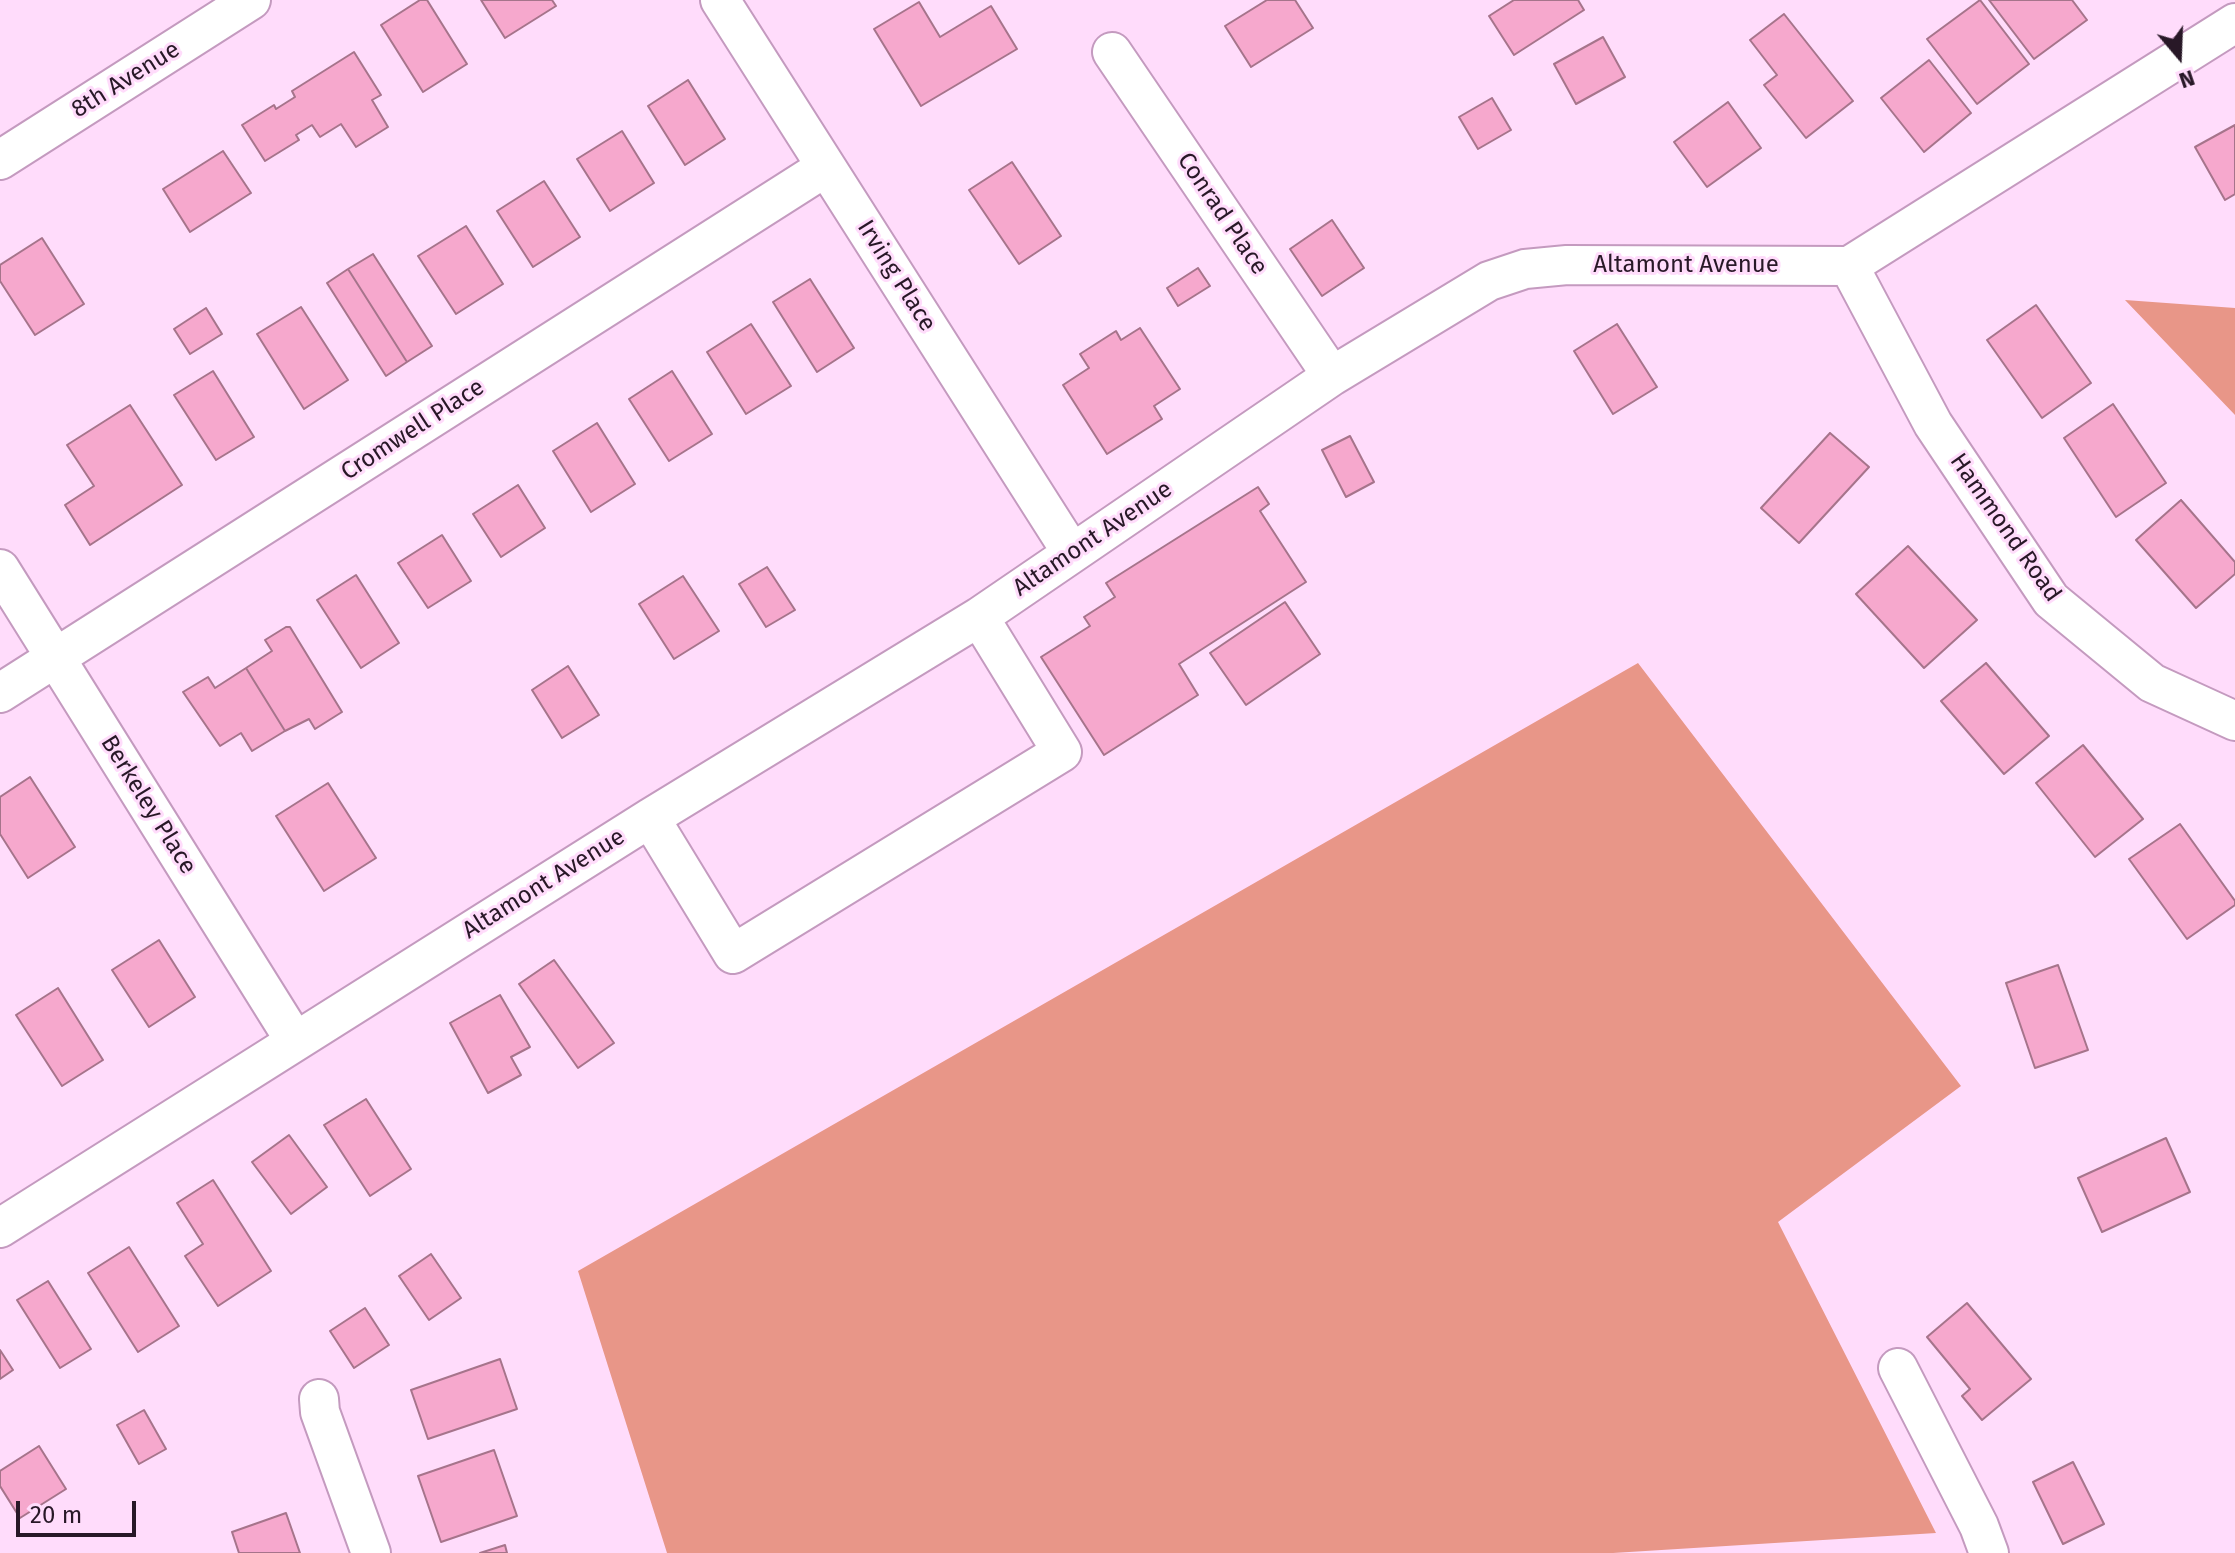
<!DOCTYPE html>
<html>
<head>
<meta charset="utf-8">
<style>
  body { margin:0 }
  #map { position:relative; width:2235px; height:1553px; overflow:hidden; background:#ffdcfb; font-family:"Fira Sans",sans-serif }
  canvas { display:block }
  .north { position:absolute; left:2139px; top:16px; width:80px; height:80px; -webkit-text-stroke:6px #ffdcfb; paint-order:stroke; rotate:161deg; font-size:22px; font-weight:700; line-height:32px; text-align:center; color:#281827 }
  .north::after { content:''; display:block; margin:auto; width:28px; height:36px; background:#281827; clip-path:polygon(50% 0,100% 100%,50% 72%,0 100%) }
  .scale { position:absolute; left:16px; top:1501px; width:120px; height:36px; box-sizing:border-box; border:4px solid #281827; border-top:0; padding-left:10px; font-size:24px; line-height:28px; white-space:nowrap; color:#281827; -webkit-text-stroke:6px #ffdcfb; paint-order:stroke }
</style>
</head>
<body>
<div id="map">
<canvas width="2235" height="1553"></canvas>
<div class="north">N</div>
<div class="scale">20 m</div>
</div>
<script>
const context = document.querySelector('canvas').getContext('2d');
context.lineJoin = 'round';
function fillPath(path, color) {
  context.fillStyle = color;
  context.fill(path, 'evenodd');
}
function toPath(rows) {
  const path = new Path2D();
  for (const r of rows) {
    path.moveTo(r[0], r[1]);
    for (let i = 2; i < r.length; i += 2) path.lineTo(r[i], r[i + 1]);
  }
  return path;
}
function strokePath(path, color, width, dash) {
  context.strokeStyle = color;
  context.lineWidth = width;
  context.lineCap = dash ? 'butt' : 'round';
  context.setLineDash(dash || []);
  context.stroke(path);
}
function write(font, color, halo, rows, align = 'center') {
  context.font = font + ' "Fira Sans",sans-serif';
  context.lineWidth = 6;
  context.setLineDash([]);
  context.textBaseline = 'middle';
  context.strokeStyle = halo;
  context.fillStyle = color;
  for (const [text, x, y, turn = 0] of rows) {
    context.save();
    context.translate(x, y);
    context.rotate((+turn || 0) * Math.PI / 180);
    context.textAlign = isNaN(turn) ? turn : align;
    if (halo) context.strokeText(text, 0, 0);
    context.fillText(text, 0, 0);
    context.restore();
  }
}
fillPath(toPath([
  [2125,300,2235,308,2235,415],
  [1638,663,1961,1086,1778,1222,1936,1533,1613,1553,667,1553,578,1271]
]), '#e89688');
const building = toPath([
  [420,0,427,0,467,64,423,92,381,25,420,0],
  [481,0,552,0,556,6,505,38,481,0],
  [1267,0,1295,0,1313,28,1251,67,1225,26,1267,0],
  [1514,0,1578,0,1584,10,1514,55,1489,16,1514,0],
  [1980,0,2029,64,1977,104,1927,39,1980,0],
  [1989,0,2072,0,2087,20,2034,59,1989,0],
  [919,2,940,37,991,6,1017,49,921,106,874,29,919,2],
  [1784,14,1853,101,1806,138,1764,85,1777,75,1750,40,1784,14],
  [1603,37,1625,77,1576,104,1554,64,1603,37],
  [354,52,381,95,372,100,388,127,356,147,341,124,320,137,312,125,296,135,299,140,265,161,242,125,274,105,276,109,295,97,292,91,354,52],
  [1929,60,1971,113,1924,152,1881,98,1929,60],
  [688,80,725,139,685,165,648,106,688,80],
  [1492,98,1511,130,1478,149,1459,117,1492,98],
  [1728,102,1761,148,1707,187,1674,142,1728,102],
  [2235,125,2235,194,2225,200,2195,147,2235,125],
  [622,131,654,183,610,211,577,159,622,131],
  [223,151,251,193,190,232,163,189,223,151],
  [1012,162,1061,236,1019,264,969,190,1012,162],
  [544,181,580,237,533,267,497,211,544,181],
  [1332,220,1364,268,1322,296,1290,249,1332,220],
  [466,226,503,284,456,314,418,256,466,226],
  [42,238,84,304,35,335,0,281,0,265,42,238],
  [373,254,432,346,407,362,348,269,373,254],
  [1198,268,1210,286,1178,306,1167,288,1198,268],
  [348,269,407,362,386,376,327,283,348,269],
  [810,279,854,348,817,372,773,302,810,279],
  [2036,305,2091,383,2042,418,1987,340,2036,305],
  [301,307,348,380,304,409,257,334,301,307],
  [206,308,222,334,190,354,174,329,206,308],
  [751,324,791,386,746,414,707,352,751,324],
  [1617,324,1657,387,1613,414,1574,351,1617,324],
  [1140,328,1180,389,1154,406,1162,419,1107,454,1063,385,1089,368,1080,354,1116,331,1121,340,1140,328],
  [213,371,254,437,216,460,174,395,213,371],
  [672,371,712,434,669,461,629,399,672,371],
  [2113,404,2166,483,2116,517,2064,438,2113,404],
  [130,405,182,485,90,545,65,505,94,486,67,445,130,405],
  [597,423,635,484,591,512,553,451,597,423],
  [1830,433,1869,467,1799,543,1761,508,1830,433],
  [1350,436,1374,482,1346,497,1322,450,1350,436],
  [518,485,545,528,501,557,473,514,518,485],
  [1258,487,1269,504,1260,511,1306,582,1179,664,1198,695,1104,755,1041,657,1090,626,1084,617,1115,597,1106,583,1258,487],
  [2181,500,2235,562,2235,574,2196,608,2136,540,2181,500],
  [442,535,471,581,428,608,398,563,442,535],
  [1908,546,1977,620,1924,668,1856,594,1908,546],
  [767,567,795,610,766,627,739,584,767,567],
  [356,575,399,643,361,668,317,600,356,575],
  [683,576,719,631,674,659,639,604,683,576],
  [1285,602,1320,654,1246,705,1210,653,1285,602],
  [286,627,290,627,342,712,315,729,309,719,285,731,246,668,272,651,265,640,286,627],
  [1986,663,2049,736,2004,774,1941,701,1986,663],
  [568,666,599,715,562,738,532,690,568,666],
  [246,668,285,731,252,751,241,733,220,746,183,692,208,677,215,688,246,668],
  [2083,745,2143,819,2095,857,2036,783,2083,745],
  [30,777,75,847,28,878,0,834,0,797,30,777],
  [328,783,376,858,324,891,276,816,328,783],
  [2180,824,2235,901,2235,905,2187,939,2129,859,2180,824],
  [159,940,195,997,149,1027,112,970,159,940],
  [554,960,614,1043,578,1068,519,984,554,960],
  [2058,965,2088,1050,2035,1068,2006,983,2058,965],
  [58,988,103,1060,62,1086,16,1015,58,988],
  [500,995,530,1047,511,1057,521,1075,488,1093,450,1023,500,995],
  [366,1099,411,1169,370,1196,324,1125,366,1099],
  [289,1135,327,1187,291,1214,252,1162,289,1135],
  [2166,1138,2190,1192,2102,1232,2078,1178,2166,1138],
  [213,1180,271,1271,218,1306,185,1256,203,1244,177,1203,213,1180],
  [129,1247,179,1326,138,1352,88,1273,129,1247],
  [431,1254,461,1298,429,1320,399,1276,431,1254],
  [48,1281,91,1349,60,1368,17,1300,48,1281],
  [1967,1303,2031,1379,1982,1420,1962,1396,1970,1389,1927,1337,1967,1303],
  [365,1308,389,1345,354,1368,330,1331,365,1308],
  [0,1350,13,1370,0,1379,0,1350],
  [500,1359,517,1409,428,1439,411,1390,500,1359],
  [144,1410,166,1449,139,1464,117,1425,144,1410],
  [39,1446,66,1489,20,1518,0,1486,0,1471,39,1446],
  [494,1450,517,1516,441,1542,418,1476,494,1450],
  [2073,1462,2104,1524,2063,1544,2033,1482,2073,1462],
  [286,1513,300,1553,239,1553,232,1532,286,1513],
  [505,1545,507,1553,480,1553,505,1545]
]);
fillPath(building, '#f6a8cd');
strokePath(building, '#a6748b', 2);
const minor = toPath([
  [720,0,1072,553],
  [1112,52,1332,376],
  [0,160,251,0],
  [1849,266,1933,424,2051,600,2152,683,2235,721],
  [0,569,295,1041],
  [0,693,826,167],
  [650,818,733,954,1062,752,979,617],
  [0,1228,650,818,979,617,1332,376,1489,281,1525,269,1567,265,1849,266,2235,23],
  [1898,1368,1979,1526,1989,1553],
  [319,1399,320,1412,371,1553]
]);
strokePath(minor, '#c49abf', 42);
strokePath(minor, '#fff', 38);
write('24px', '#281827', '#ffdcfb', [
  ["8th Avenue",126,80,-32],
  ["Conrad Place",1222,214,56],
  ["Altamont Avenue",1686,265],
  ["Irving Place",896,276,58],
  ["Cromwell Place",413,430,-33],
  ["Hammond Road",2005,528,55],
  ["Altamont Avenue",1093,539,-34],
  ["Berkeley Place",148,805,58],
  ["Altamont Avenue",544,884,-32]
]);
</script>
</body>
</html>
